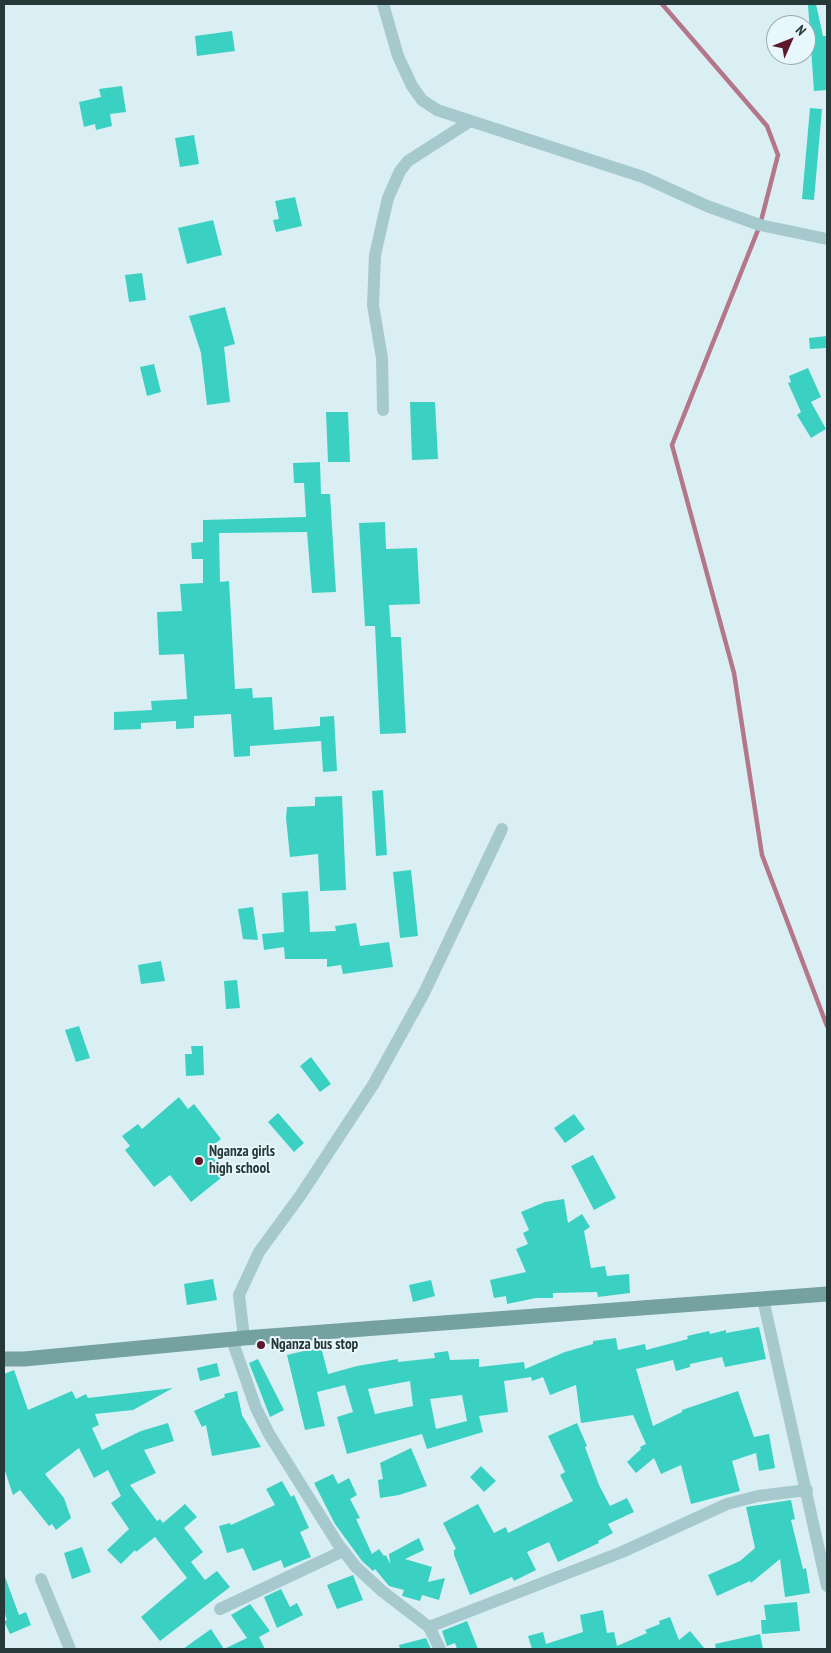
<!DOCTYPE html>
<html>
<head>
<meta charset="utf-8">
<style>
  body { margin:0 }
  #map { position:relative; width:831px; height:1653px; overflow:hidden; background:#daeff4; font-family:"PT Sans Narrow",sans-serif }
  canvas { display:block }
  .frame { position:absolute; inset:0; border:5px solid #273838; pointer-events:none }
  .north { position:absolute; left:766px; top:15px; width:50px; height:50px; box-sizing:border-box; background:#e7f7fb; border:1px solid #9aabad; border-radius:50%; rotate:46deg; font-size:14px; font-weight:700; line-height:20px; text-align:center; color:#273838 }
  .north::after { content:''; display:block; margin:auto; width:18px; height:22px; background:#5e182c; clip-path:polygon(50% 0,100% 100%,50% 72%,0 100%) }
</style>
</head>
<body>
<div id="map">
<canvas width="831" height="1653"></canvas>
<div class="frame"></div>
<div class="north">N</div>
</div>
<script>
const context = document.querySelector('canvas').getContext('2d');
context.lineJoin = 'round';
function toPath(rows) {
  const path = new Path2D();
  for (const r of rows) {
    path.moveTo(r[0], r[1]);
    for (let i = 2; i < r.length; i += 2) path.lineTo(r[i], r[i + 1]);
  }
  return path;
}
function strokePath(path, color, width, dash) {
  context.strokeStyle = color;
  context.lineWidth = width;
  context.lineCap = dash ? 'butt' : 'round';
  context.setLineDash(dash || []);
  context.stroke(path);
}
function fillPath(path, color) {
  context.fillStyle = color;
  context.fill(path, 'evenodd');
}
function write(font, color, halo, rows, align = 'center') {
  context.font = font + ' "PT Sans Narrow",sans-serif';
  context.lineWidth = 4;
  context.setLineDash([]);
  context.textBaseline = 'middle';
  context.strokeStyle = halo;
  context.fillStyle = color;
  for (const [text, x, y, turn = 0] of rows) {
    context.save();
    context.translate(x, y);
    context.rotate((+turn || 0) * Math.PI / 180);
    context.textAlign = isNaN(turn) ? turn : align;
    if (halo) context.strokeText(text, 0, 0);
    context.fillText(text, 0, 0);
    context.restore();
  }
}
strokePath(toPath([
  [662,4,767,126,778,155,760,225,672,445,734,673,762,855,827,1026]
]), '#b47689', 4.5);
fillPath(toPath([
  [816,4,823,36,827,36,827,90,814,91,808,5],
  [232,31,235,51,197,56,195,36],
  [122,86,126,112,110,114,112,126,96,130,95,124,84,127,79,102,101,97,99,89],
  [810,108,822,109,814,200,802,199],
  [194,135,199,164,180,167,175,138],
  [295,197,302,226,276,232,273,220,279,219,275,201],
  [213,220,222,255,187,264,178,228],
  [142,273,146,300,129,302,125,275],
  [225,307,235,344,224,347,230,402,207,405,201,353,189,316],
  [827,336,827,348,810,349,809,338],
  [154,364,161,392,147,396,140,367],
  [808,368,821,397,811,402,826,429,811,438,797,415,801,412,788,383,791,382,789,376],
  [410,402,435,402,438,459,412,460],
  [326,412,348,412,350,462,328,462],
  [320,462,321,494,330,494,336,592,312,593,307,532,219,533,220,582,229,581,235,689,252,688,253,698,272,697,274,730,320,726,320,717,334,716,337,771,323,772,321,741,250,746,250,756,234,757,231,714,194,716,194,728,176,729,176,721,141,723,141,729,114,730,114,712,152,710,151,701,187,699,184,654,159,655,157,612,182,611,180,584,203,583,203,559,192,559,191,543,203,542,203,520,306,517,304,483,294,483,293,463],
  [385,522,386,549,417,548,420,604,389,605,391,637,401,637,406,733,380,734,375,626,365,626,359,523],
  [383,790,387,855,376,856,372,791],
  [342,796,346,890,320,891,318,854,290,857,286,818,287,807,315,806,315,797],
  [411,870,418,936,400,938,393,872],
  [308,891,310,932,336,931,335,926,356,923,360,946,389,942,393,967,343,974,341,965,327,967,327,959,285,959,284,947,264,950,262,934,284,932,282,893],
  [253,907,258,940,243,939,238,909],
  [161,961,165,981,141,984,138,965],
  [237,980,240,1008,226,1009,224,981],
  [79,1026,90,1058,76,1062,65,1030],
  [191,1046,203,1046,204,1075,186,1076,185,1054,192,1054],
  [311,1057,331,1084,320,1092,300,1066],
  [179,1097,188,1109,194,1104,221,1139,207,1150,226,1174,191,1202,170,1175,154,1187,125,1150,130,1146,122,1136,138,1124,142,1129],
  [278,1113,304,1143,294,1152,268,1122],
  [574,1114,585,1129,565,1143,554,1128],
  [593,1155,616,1198,594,1210,571,1166],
  [564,1199,568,1223,582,1214,590,1227,584,1231,591,1268,605,1266,607,1276,629,1274,630,1293,598,1297,597,1292,553,1293,553,1298,536,1298,507,1304,506,1296,494,1298,490,1280,526,1272,516,1249,528,1244,523,1233,529,1230,521,1212,545,1202],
  [213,1279,217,1300,187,1305,184,1284],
  [431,1280,435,1296,413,1302,409,1285],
  [759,1327,766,1359,725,1367,722,1357,690,1364,690,1367,676,1371,673,1360,636,1369,653,1426,682,1412,682,1410,738,1391,754,1437,769,1434,775,1468,759,1471,756,1453,732,1461,740,1491,691,1504,681,1465,661,1474,654,1458,636,1473,627,1462,641,1449,640,1447,646,1444,633,1415,581,1423,576,1385,550,1395,543,1377,532,1381,531,1377,504,1381,508,1412,479,1416,483,1432,427,1449,422,1434,347,1454,337,1417,353,1412,345,1385,317,1392,325,1426,305,1430,287,1355,321,1347,328,1374,357,1366,398,1359,398,1362,435,1358,434,1353,448,1351,450,1360,479,1359,479,1367,524,1362,525,1369,565,1352,593,1344,593,1341,616,1338,618,1350,645,1344,646,1350,688,1339,687,1336,709,1331,710,1334,726,1330,726,1333],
  [410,1381,413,1406,375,1414,368,1389],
  [462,1395,467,1421,436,1429,430,1399],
  [258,1359,284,1410,270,1417,249,1363],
  [217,1363,220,1376,200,1381,197,1368],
  [14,1370,28,1410,72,1391,76,1399,86,1394,88,1398,173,1388,133,1410,95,1414,99,1425,92,1428,102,1450,141,1431,168,1423,174,1441,144,1450,156,1473,130,1485,157,1521,160,1519,163,1523,185,1504,197,1517,184,1528,203,1552,191,1562,205,1580,217,1571,230,1587,160,1641,141,1617,187,1578,155,1537,136,1552,135,1550,121,1564,107,1550,129,1529,111,1503,121,1496,108,1470,94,1478,79,1448,45,1474,64,1498,71,1518,56,1530,52,1524,49,1526,20,1490,13,1495,4,1468,4,1374],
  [237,1391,242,1415,261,1447,212,1456,206,1425,202,1427,194,1411,225,1397,224,1394],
  [577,1423,587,1446,585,1447,599,1485,610,1506,627,1498,634,1512,608,1524,613,1533,598,1541,599,1543,558,1562,549,1542,527,1552,536,1570,514,1581,512,1577,470,1595,454,1555,454,1550,456,1549,443,1523,478,1504,494,1533,506,1527,508,1533,573,1501,560,1475,565,1472,548,1436],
  [411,1448,427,1486,399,1495,380,1498,378,1480,383,1479,380,1463],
  [481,1466,496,1481,484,1492,470,1477],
  [333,1474,338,1484,349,1478,357,1495,350,1499,360,1518,356,1519,372,1554,379,1549,384,1556,386,1555,390,1564,389,1554,419,1538,424,1550,405,1559,432,1567,428,1582,445,1578,439,1600,422,1595,420,1601,402,1596,404,1590,389,1586,375,1569,373,1571,362,1561,335,1524,314,1483],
  [282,1481,291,1497,294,1495,309,1528,300,1532,311,1557,284,1568,281,1560,253,1571,243,1548,227,1553,219,1526,230,1523,231,1525,275,1505,266,1489],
  [791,1500,795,1519,791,1520,803,1569,806,1568,810,1593,785,1597,780,1559,751,1583,750,1581,717,1596,708,1575,740,1561,755,1548,746,1507],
  [82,1547,91,1572,72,1579,64,1553],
  [353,1575,363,1600,337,1609,327,1585],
  [5,1577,19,1615,26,1612,31,1625,10,1634,4,1621,7,1620,4,1611],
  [281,1589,290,1607,297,1603,303,1615,277,1628,264,1597],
  [797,1602,800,1631,762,1634,761,1620,766,1620,764,1605],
  [250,1604,270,1631,259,1637,265,1649,183,1649,211,1629,224,1649,247,1638,231,1615],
  [603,1610,607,1633,614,1632,617,1646,647,1633,645,1630,660,1624,659,1621,670,1617,679,1640,690,1631,705,1649,532,1649,528,1636,543,1632,546,1644,583,1632,580,1615],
  [467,1621,478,1649,457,1649,455,1643,447,1646,442,1631],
  [760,1634,763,1649,716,1649,715,1644],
  [426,1638,431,1649,400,1649,399,1645]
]), '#3bd1c2');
strokePath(toPath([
  [383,4,398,56,412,86,422,100,437,110,643,177,707,206,760,225,827,239],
  [383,410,382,358,373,305,375,255,388,198,400,171,408,161,469,122],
  [763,1299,827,1586],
  [244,1338,239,1295,259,1252,300,1196,373,1085,424,993,502,829],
  [232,1340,256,1408,269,1434,338,1544,356,1567,382,1591,429,1627,440,1649],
  [41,1579,70,1649],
  [220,1609,343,1551],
  [429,1627,622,1552,727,1504,758,1496,807,1490]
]), '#a5c9cd', 12);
strokePath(toPath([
  [4,1359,24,1359,244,1338,827,1294]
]), '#76a1a1', 15);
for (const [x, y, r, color] of [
  [199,1161,5,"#5e182c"],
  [261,1345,5,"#5e182c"]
]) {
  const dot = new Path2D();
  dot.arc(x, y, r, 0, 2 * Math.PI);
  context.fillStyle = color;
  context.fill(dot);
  strokePath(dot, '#e7f7fb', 2);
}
write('bold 15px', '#273838', '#e7f7fb', [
  ["Nganza girls",209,1152],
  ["high school",209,1169],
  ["Nganza bus stop",271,1345]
], 'left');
</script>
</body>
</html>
